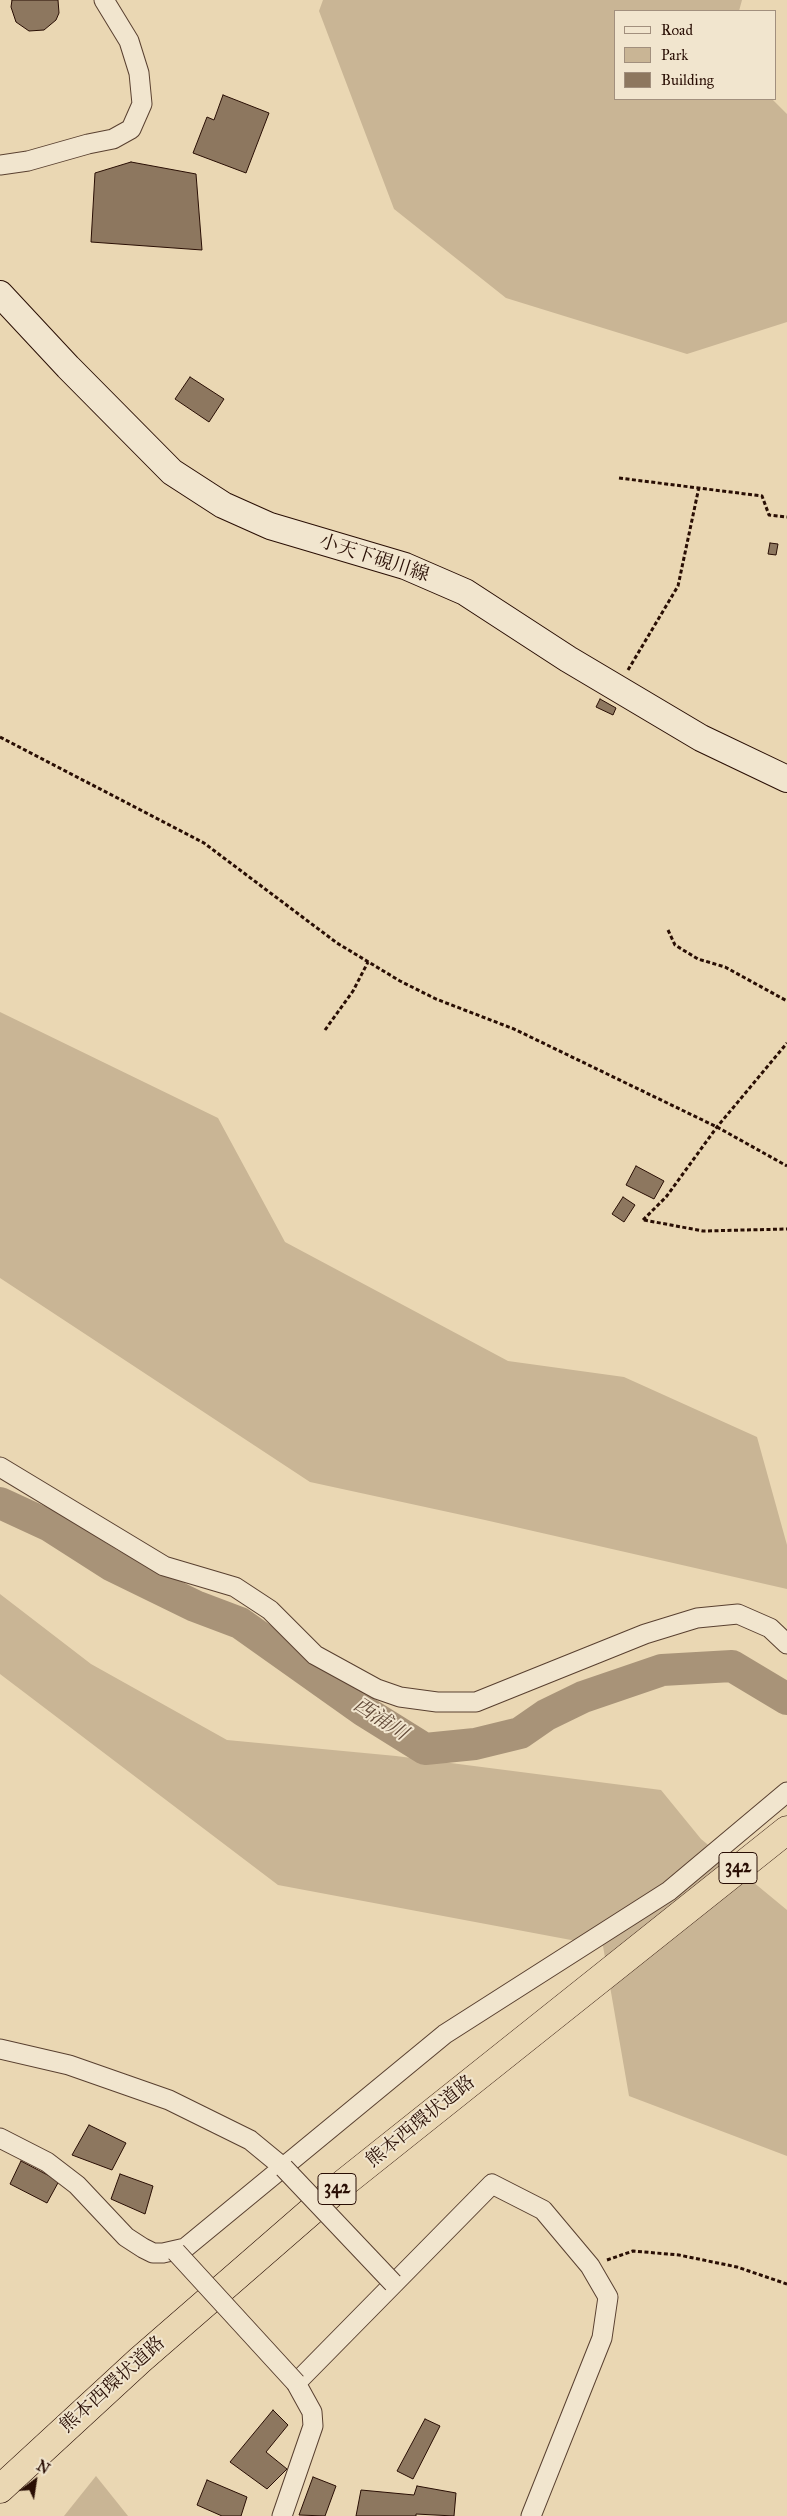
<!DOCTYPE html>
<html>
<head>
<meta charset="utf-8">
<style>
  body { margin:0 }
  #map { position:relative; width:787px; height:2516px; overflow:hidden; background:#ead7b3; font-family:"IM FELL Great Primer",serif }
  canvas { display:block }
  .legend { position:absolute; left:614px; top:10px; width:162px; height:90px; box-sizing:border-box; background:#f1e5ce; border:1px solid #a18f7d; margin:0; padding:6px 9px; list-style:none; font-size:15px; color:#290e04 }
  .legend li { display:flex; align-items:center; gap:10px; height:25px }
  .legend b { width:25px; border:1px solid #a18f7d }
  .north { position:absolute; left:10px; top:2456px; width:50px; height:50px; -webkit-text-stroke:4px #f1e5ce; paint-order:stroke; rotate:31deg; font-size:14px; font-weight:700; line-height:20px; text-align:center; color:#290e04 }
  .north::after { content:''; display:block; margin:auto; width:18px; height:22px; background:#290e04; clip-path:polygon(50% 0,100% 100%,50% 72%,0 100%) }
</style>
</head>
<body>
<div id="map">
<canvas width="787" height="2516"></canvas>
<ul class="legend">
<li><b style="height:6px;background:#f1e5ce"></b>Road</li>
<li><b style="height:14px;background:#c9b595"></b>Park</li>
<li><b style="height:14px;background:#8d775f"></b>Building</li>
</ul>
<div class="north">N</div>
</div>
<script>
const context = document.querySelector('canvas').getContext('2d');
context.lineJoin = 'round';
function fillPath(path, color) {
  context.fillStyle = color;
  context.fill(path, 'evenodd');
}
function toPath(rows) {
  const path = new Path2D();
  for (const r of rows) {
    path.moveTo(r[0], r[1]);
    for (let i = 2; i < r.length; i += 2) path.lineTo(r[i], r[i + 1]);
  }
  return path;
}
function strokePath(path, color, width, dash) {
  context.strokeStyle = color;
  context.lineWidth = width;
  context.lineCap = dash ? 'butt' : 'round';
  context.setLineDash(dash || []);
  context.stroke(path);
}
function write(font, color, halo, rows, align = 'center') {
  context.font = font + ' "IM FELL Great Primer","Noto Serif JP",serif';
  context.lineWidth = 4;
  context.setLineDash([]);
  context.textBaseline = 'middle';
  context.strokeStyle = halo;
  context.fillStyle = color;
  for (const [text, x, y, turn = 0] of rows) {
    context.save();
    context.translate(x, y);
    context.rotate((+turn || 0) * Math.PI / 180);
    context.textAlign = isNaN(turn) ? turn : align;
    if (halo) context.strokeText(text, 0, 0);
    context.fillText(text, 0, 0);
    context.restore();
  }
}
fillPath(toPath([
  [323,0,742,0,739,11,616,11,616,99,772,99,787,114,787,322,687,354,506,298,394,209,319,11],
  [0,1012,218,1118,285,1242,508,1361,624,1377,757,1437,787,1545,787,1589,485,1520,310,1482,0,1278],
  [0,1594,91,1664,227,1740,396,1756,661,1790,701,1839,787,1910,787,2156,629,2096,603,1946,278,1885,0,1674],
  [96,2476,128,2516,64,2516]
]), '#c9b595');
strokePath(toPath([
  [0,1503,50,1526,111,1565,195,1606,240,1623,364,1711,425,1749,475,1744,520,1733,546,1715,583,1697,662,1670,732,1666,787,1699]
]), '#a89378', 32);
const building = toPath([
  [12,0,58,0,59,13,56,20,44,30,29,31,16,22,11,7,12,0],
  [223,95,269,113,246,173,193,153,207,117,214,120,223,95],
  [131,162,196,174,202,250,91,242,95,173,131,162],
  [190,377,224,399,209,422,175,399,190,377],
  [770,543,778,544,776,555,768,554,770,543],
  [600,699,616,708,613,715,596,707,600,699],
  [636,1166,664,1181,654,1199,626,1185,636,1166],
  [623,1197,635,1205,624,1222,612,1214,623,1197],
  [89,2125,126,2143,112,2170,72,2155,89,2125],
  [21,2161,59,2181,47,2203,10,2184,21,2161],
  [120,2174,153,2186,145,2214,111,2199,120,2174],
  [273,2410,288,2425,266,2452,287,2469,267,2489,230,2462,273,2410],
  [425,2419,440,2426,413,2479,397,2471,425,2419],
  [313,2477,336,2486,325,2516,299,2515,313,2477],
  [207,2480,247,2497,241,2516,222,2516,197,2505,207,2480],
  [417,2486,456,2493,454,2516,416,2514,416,2516,356,2516,361,2490,414,2495,417,2486]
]);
fillPath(building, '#8d775f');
strokePath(building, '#290e04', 1);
const street = toPath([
  [0,165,28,161,88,144,113,139,131,129,142,104,139,73,129,41,104,0],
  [0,1467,164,1566,235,1587,270,1610,315,1655,377,1689,400,1697,437,1702,476,1702,645,1634,697,1618,738,1614,770,1628,787,1644],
  [0,2049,69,2065,169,2100,250,2140,284,2168],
  [0,2138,47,2162,77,2185,126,2237,143,2248,153,2253,163,2253,185,2248,445,2034,669,1891,787,1792],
  [282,2516,313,2426,312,2412,296,2383,492,2184,543,2210,590,2266,608,2297,602,2338,531,2516]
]);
const secondary = toPath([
  [0,294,68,367,172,472,223,505,270,526,405,566,465,592,568,659,701,738,787,779]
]);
const highway = toPath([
  [0,2489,140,2360,339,2187,787,1830]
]);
strokePath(street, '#594030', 21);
strokePath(secondary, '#290e04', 28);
strokePath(highway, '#290e04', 29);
strokePath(toPath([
  [619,478,762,496,769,515,787,517],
  [628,670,678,586,699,487],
  [0,737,204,843,337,943,400,981,436,999,514,1029,717,1127,787,1166],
  [668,930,675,945,698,959,725,967,787,1001],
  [325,1030,353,991,368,962],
  [643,1220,666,1197,717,1127,787,1043],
  [644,1220,703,1231,787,1229],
  [607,2260,633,2251,679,2255,737,2267,787,2284]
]), '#290e04', 3, [4, 2.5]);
strokePath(street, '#f1e5ce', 19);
strokePath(secondary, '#f1e5ce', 26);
strokePath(highway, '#ead7b3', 28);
const streetBridge = toPath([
  [284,2168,393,2283],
  [176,2252,296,2383]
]);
strokePath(streetBridge, '#594030', 21, []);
strokePath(streetBridge, '#f1e5ce', 19);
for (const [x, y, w] of [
  [738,1868,38],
  [337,2189,38]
]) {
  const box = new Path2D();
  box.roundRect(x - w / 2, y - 15.5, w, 31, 4);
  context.fillStyle = '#f1e5ce';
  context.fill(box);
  strokePath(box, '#290e04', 1);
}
write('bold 18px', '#290e04', null, [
  ["342",738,1868],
  ["342",337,2189]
]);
write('19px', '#290e04', '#f1e5ce', [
  ["小天下硯川線",374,559,18],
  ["熊本西環状道路",421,2122,-39],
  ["熊本西環状道路",113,2385,-42]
]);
write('italic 20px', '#624a38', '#f1e5ce', [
  ["西浦川",380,1720,33]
]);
</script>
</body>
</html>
